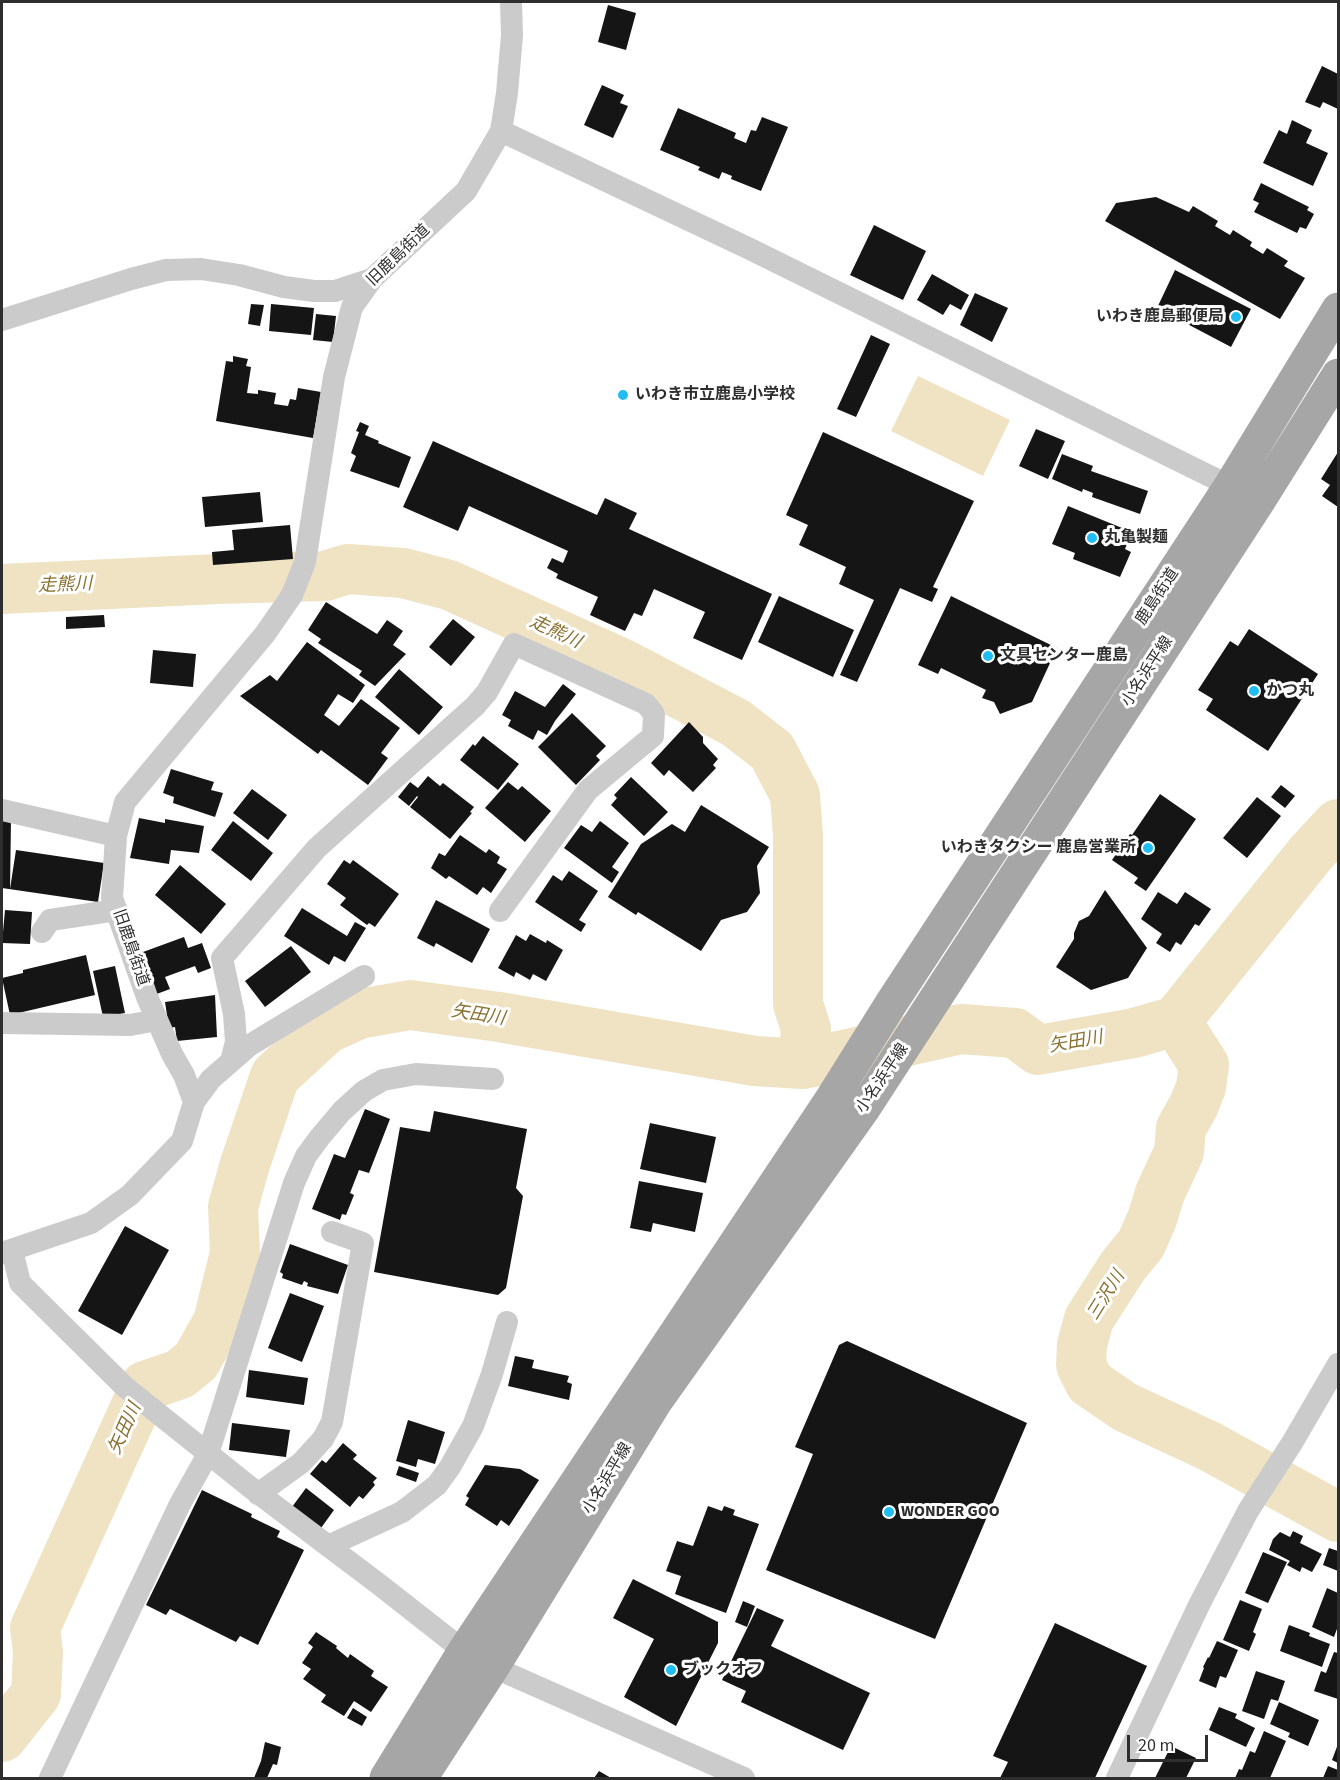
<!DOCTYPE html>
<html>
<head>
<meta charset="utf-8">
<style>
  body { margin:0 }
  #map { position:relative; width:1340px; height:1780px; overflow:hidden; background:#fff; font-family:"Source Sans 3",sans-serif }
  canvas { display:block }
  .frame { position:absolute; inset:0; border:3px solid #2e2e2e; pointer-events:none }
  .scale { position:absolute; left:1127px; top:1735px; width:81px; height:27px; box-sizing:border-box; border:3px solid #2e2e2e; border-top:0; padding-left:8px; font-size:18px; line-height:21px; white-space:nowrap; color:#2e2e2e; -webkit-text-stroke:4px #fff; paint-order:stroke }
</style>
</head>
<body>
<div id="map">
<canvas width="1340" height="1780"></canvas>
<div class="frame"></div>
<div class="scale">20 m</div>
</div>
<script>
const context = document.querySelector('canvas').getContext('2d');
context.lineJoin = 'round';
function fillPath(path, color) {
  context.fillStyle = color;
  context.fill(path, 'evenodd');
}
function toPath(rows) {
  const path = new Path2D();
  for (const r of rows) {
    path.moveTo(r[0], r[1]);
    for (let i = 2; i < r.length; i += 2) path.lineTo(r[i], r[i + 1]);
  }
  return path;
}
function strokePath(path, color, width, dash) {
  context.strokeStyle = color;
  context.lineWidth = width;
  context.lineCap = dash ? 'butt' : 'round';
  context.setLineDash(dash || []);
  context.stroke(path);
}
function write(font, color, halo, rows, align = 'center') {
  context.font = font + ' "Source Sans 3","Noto Sans JP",sans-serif';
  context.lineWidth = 6;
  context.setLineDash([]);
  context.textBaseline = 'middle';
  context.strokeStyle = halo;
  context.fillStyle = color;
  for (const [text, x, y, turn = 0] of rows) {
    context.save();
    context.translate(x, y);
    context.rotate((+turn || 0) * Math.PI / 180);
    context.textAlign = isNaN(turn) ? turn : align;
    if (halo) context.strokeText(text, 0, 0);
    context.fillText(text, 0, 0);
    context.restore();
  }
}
fillPath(toPath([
  [918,376,1010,420,983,476,891,431]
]), '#efe3c4');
strokePath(toPath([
  [2,589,218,579,325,576,348,569,403,573,449,585,621,663,736,723,772,751,795,795,798,836,798,1004,806,1029,803,1064],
  [1176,1021,1204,1065,1201,1087,1194,1105,1181,1128,1179,1152,1160,1193,1152,1219,1141,1244,1123,1266,1089,1319,1082,1345,1081,1365,1090,1383,1125,1407,1209,1446,1338,1517],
  [2,1737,36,1694,38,1652,35,1628,145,1386,180,1374,196,1361,218,1322,235,1253,233,1207,245,1164,275,1076,326,1029,359,1014,410,1005,499,1017,755,1061,803,1064,961,1029,1015,1033,1038,1050,1134,1033,1176,1021,1311,853,1338,824]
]), '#efe3c4', 50);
fillPath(toPath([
  [608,5,636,13,626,50,598,42],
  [1322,66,1338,74,1338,109,1323,102,1320,108,1305,102],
  [602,85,624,95,620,103,628,106,613,138,584,125],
  [678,108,736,133,734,138,746,143,751,130,756,131,762,117,788,127,761,191,731,179,732,176,722,172,719,179,698,170,700,167,660,150],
  [1292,120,1312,130,1306,143,1328,153,1313,186,1263,163,1279,130,1287,134],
  [1261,183,1309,207,1307,210,1314,214,1306,229,1300,227,1297,233,1254,212,1259,203,1253,200],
  [1156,197,1189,212,1193,206,1218,221,1215,226,1230,235,1233,230,1252,242,1250,246,1263,254,1267,248,1288,261,1284,266,1305,278,1280,319,1105,221,1116,203],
  [874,225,926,251,903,300,850,275],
  [1175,270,1251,309,1231,347,1157,308],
  [932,274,969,295,961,310,950,304,943,315,917,300],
  [975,293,1008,308,992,342,960,325],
  [251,304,264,305,260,326,248,324],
  [271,304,314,308,311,335,269,331],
  [316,314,336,316,333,342,313,340],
  [871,335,890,344,856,417,837,409],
  [233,356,248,359,246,366,251,367,247,393,258,394,258,390,276,393,274,404,288,406,290,399,296,400,298,388,321,392,313,438,216,421,226,361,233,362],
  [360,422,369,426,365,435,379,441,378,443,411,457,399,488,350,471,356,456,351,453,359,432,356,431],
  [1036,429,1065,441,1048,479,1019,466],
  [823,432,974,501,933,587,938,589,932,602,900,588,857,682,840,675,874,600,839,584,846,567,799,545,808,525,786,515],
  [433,441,597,515,605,498,637,513,629,529,772,594,742,660,693,638,705,612,654,589,642,616,634,613,625,631,590,615,598,597,556,578,558,574,547,568,552,558,563,563,568,551,469,506,458,531,403,507],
  [1338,452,1338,507,1322,496,1330,485,1321,479],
  [1062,454,1093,466,1091,471,1148,491,1140,514,1092,497,1093,493,1083,489,1082,492,1052,479],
  [260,492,263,522,205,527,202,497],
  [1068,506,1132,532,1125,549,1131,552,1120,577,1073,559,1075,553,1052,544],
  [290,525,293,559,213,565,212,552,234,550,232,530],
  [779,596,854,630,833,677,758,642],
  [951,596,1057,648,1032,702,1000,714,994,702,982,698,986,690,941,668,938,674,918,665],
  [326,602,377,634,387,620,403,631,393,645,406,654,375,686,359,675,362,671,318,643,321,639,308,630],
  [104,615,105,627,66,629,66,617],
  [453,619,475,637,451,666,429,647],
  [1249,629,1318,674,1268,751,1206,710,1213,699,1198,690,1230,641,1238,646],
  [307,642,365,685,353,703,338,694,324,715,339,726,361,699,400,728,381,753,388,758,368,785,321,750,318,754,240,696,270,675,277,681],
  [153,650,196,654,193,687,150,683],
  [399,669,443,707,419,735,375,697],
  [563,684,576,694,555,721,547,735,538,730,533,740,508,726,511,720,502,715,515,691,545,707],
  [572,713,606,746,596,756,600,760,576,785,538,747],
  [689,722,703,737,703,743,718,759,713,765,716,768,693,792,669,770,664,776,651,763],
  [483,736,519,764,498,790,460,760,473,744,475,746],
  [171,769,214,782,211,790,223,793,215,817,173,803,174,797,163,793],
  [428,776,440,786,443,783,474,807,470,812,472,813,450,839,410,807,418,797,417,796,409,806,398,797,410,782,418,788],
  [631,777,668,812,644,836,611,805,617,798,614,795],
  [508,782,518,790,522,786,551,811,525,842,485,808],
  [1281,785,1295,796,1285,808,1271,797],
  [252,789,287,815,268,840,233,813],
  [1160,794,1196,819,1146,891,1134,883,1138,878,1112,860,1130,834,1132,835],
  [1257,797,1281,816,1247,858,1223,838],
  [701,805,769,847,757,866,760,893,747,912,721,920,701,951,638,912,636,915,608,897,641,844,672,824,685,832],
  [139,818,165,823,165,819,204,826,199,853,171,850,169,864,130,858],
  [2,820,11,820,10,889,16,850,104,863,98,902,2,888],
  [233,821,273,853,251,881,211,850],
  [600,821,629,843,612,867,619,872,612,883,564,848,581,825,592,832],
  [460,835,486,853,489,849,500,857,497,863,507,869,491,893,483,887,477,895,449,876,446,879,431,868,439,853,445,856],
  [344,860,350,864,353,860,399,894,375,927,369,923,367,925,340,905,346,898,327,884],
  [180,865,226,904,201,934,155,895],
  [569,871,598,891,579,920,586,924,581,932,535,902,553,875,562,881],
  [1105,890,1147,948,1128,978,1091,990,1056,967,1074,939,1074,933,1079,921,1089,916],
  [1158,892,1177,904,1185,892,1211,909,1199,926,1195,924,1181,945,1176,942,1170,952,1156,943,1162,934,1141,919],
  [436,900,490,929,472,963,436,943,434,947,417,938],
  [302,908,347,936,355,922,366,928,345,962,334,956,329,965,284,936],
  [5,910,32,912,30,944,2,943],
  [530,934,546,943,547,940,563,950,546,981,533,974,530,980,516,972,514,977,498,968,516,935,526,941],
  [184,937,188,948,202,943,211,968,198,973,195,966,165,977,170,989,154,995,150,982,154,981,143,952],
  [291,946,311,972,265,1007,245,981],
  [86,955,95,995,10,1015,2,978,23,973,23,970],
  [115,966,125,1013,103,1017,93,971],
  [215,995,217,1037,177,1041,175,1027,169,1028,165,1002],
  [365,1109,390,1119,369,1173,359,1170,350,1193,354,1195,346,1215,342,1214,340,1220,312,1209,334,1154,345,1158],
  [434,1111,527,1129,516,1188,523,1196,506,1288,498,1295,374,1272,400,1127,430,1132],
  [650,1123,716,1137,706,1183,640,1169],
  [639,1181,703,1193,695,1232,653,1223,651,1232,630,1228],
  [125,1226,169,1250,122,1335,78,1311],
  [290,1244,348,1265,338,1294,307,1286,308,1283,304,1281,302,1285,282,1278,283,1274,280,1272],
  [290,1293,324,1306,302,1362,268,1348],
  [847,1341,1027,1423,935,1639,766,1570,813,1454,795,1447,839,1345],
  [515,1356,534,1360,532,1368,569,1376,567,1382,572,1384,569,1400,508,1386],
  [249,1370,308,1378,304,1405,246,1397],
  [408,1420,445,1432,435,1464,418,1459,416,1467,396,1461],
  [232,1423,290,1430,286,1457,229,1450],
  [343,1443,357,1455,353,1459,377,1478,373,1482,375,1485,363,1499,359,1496,350,1507,310,1474,322,1460,326,1463],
  [485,1465,520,1469,539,1480,509,1526,501,1520,497,1526,465,1505,469,1498,466,1496],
  [399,1466,419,1473,416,1482,396,1475],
  [306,1488,334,1510,321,1528,292,1507],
  [202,1490,252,1514,251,1517,280,1531,277,1537,304,1550,258,1645,240,1636,236,1642,170,1609,166,1615,146,1605],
  [708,1506,722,1511,724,1506,735,1510,733,1515,759,1524,726,1613,675,1594,681,1576,666,1571,677,1541,693,1546],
  [1293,1531,1303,1536,1300,1543,1322,1554,1312,1572,1302,1567,1300,1572,1287,1565,1290,1561,1269,1550,1273,1539,1280,1532,1290,1537],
  [1329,1548,1338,1551,1338,1571,1323,1565],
  [1263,1552,1287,1562,1268,1603,1245,1593],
  [633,1579,718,1622,718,1643,676,1726,624,1697,654,1639,613,1618],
  [1327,1588,1338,1593,1338,1626,1334,1637,1312,1627],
  [1240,1600,1262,1609,1253,1632,1256,1634,1249,1651,1223,1640],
  [743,1601,755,1606,747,1627,735,1622],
  [757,1608,784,1620,771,1646,870,1693,843,1750,741,1702,746,1691,722,1680],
  [1055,1623,1147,1666,1095,1778,1000,1778,1008,1762,993,1756],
  [1289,1625,1310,1633,1309,1636,1330,1644,1322,1667,1280,1651],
  [316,1632,337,1646,336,1648,348,1658,350,1654,374,1671,371,1676,388,1687,371,1712,354,1701,344,1716,321,1702,326,1695,303,1679,311,1669,302,1663,313,1647,308,1643],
  [1217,1641,1238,1650,1226,1678,1220,1676,1216,1688,1199,1681,1204,1668,1203,1667,1208,1657,1209,1658],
  [1334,1652,1338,1653,1338,1699,1314,1691,1321,1671,1326,1673],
  [1256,1671,1285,1681,1278,1701,1271,1699,1264,1719,1242,1711],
  [1279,1702,1319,1720,1308,1746,1288,1737,1290,1733,1270,1724],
  [1219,1707,1237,1714,1235,1718,1255,1728,1246,1747,1209,1730],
  [353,1708,367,1717,362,1726,347,1718],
  [1264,1731,1286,1741,1270,1778,1235,1778,1239,1769,1242,1770,1250,1751,1255,1753],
  [265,1742,281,1747,277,1765,273,1764,267,1778,254,1778,261,1761],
  [1338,1744,1338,1763,1332,1760],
  [1171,1746,1196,1758,1186,1778,1155,1778],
  [1328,1766,1338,1770,1338,1778,1323,1778],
  [599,1771,611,1778,594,1778]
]), '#151515');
strokePath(toPath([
  [501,131,750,249,1242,492],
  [2,320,131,279,166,270,201,269,239,275,284,287,314,291,335,291,372,279],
  [2,810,116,836],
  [42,932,50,920,117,910],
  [2,1023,130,1025,157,1020],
  [231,1061,236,1042,234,1014,222,958,317,848,475,706,487,692,514,644,646,704,654,714,653,736,588,790,500,911],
  [194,1102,211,1079,250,1045,364,976],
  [12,1250,20,1283,125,1387,250,1487,380,1585,464,1651,493,1667,744,1778],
  [2,1253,91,1223,130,1195,182,1141,194,1102,184,1075,172,1054,147,997,112,898,116,836,125,802,265,634,292,595,305,562,334,377,352,307,372,279,466,191,501,131,507,93,512,35,511,2],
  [258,1494,301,1463,323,1439,332,1422,363,1243,332,1232],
  [328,1546,402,1512,437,1485,450,1467,473,1426,492,1374,507,1322],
  [50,1778,180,1504,208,1454,294,1183,306,1156,320,1137,342,1111,364,1091,383,1080,416,1074,493,1079],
  [1117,1778,1200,1603,1248,1511,1292,1443,1338,1364]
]), '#cbcbcb', 22);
strokePath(toPath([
  [386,1778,464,1651,830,1101,892,1002,1230,486,1338,309],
  [421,1778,493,1667,655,1403,863,1110,1259,501,1338,375]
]), '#a6a6a6', 33);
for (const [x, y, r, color] of [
  [1236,317,6,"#20bdf5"],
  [623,395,6,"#20bdf5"],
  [1092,538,6,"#20bdf5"],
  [988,656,6,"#20bdf5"],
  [1254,691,6,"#20bdf5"],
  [1148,848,6,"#20bdf5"],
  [889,1512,6,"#20bdf5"],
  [671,1670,6,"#20bdf5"]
]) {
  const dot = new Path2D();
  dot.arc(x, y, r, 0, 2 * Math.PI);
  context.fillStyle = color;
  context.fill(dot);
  strokePath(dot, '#fff', 2);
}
write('16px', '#2e2e2e', '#fff', [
  ["旧鹿島街道",399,256,-44],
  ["鹿島街道",1158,597,-57],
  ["小名浜平線",1148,672,-57],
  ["旧鹿島街道",130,948,71],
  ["小名浜平線",883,1079,-56],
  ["小名浜平線",608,1479,-59]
]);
write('bold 16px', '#2e2e2e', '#fff', [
  ["いわき鹿島郵便局",1224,317,"right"],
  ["いわき市立鹿島小学校",635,395],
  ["丸亀製麺",1104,538],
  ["文具センター鹿島",1000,656],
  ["かつ丸",1266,691],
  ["いわきタクシー 鹿島営業所",1136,848,"right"],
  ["WONDER GOO",901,1512],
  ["ブックオフ",683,1670]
], 'left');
write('italic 18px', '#8a7130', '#fff', [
  ["走熊川",65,586,-2],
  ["走熊川",555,633,25],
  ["矢田川",478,1016,9],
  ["矢田川",1076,1043,-10],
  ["三沢川",1107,1296,-58],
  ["矢田川",126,1429,-66]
]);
</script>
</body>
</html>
